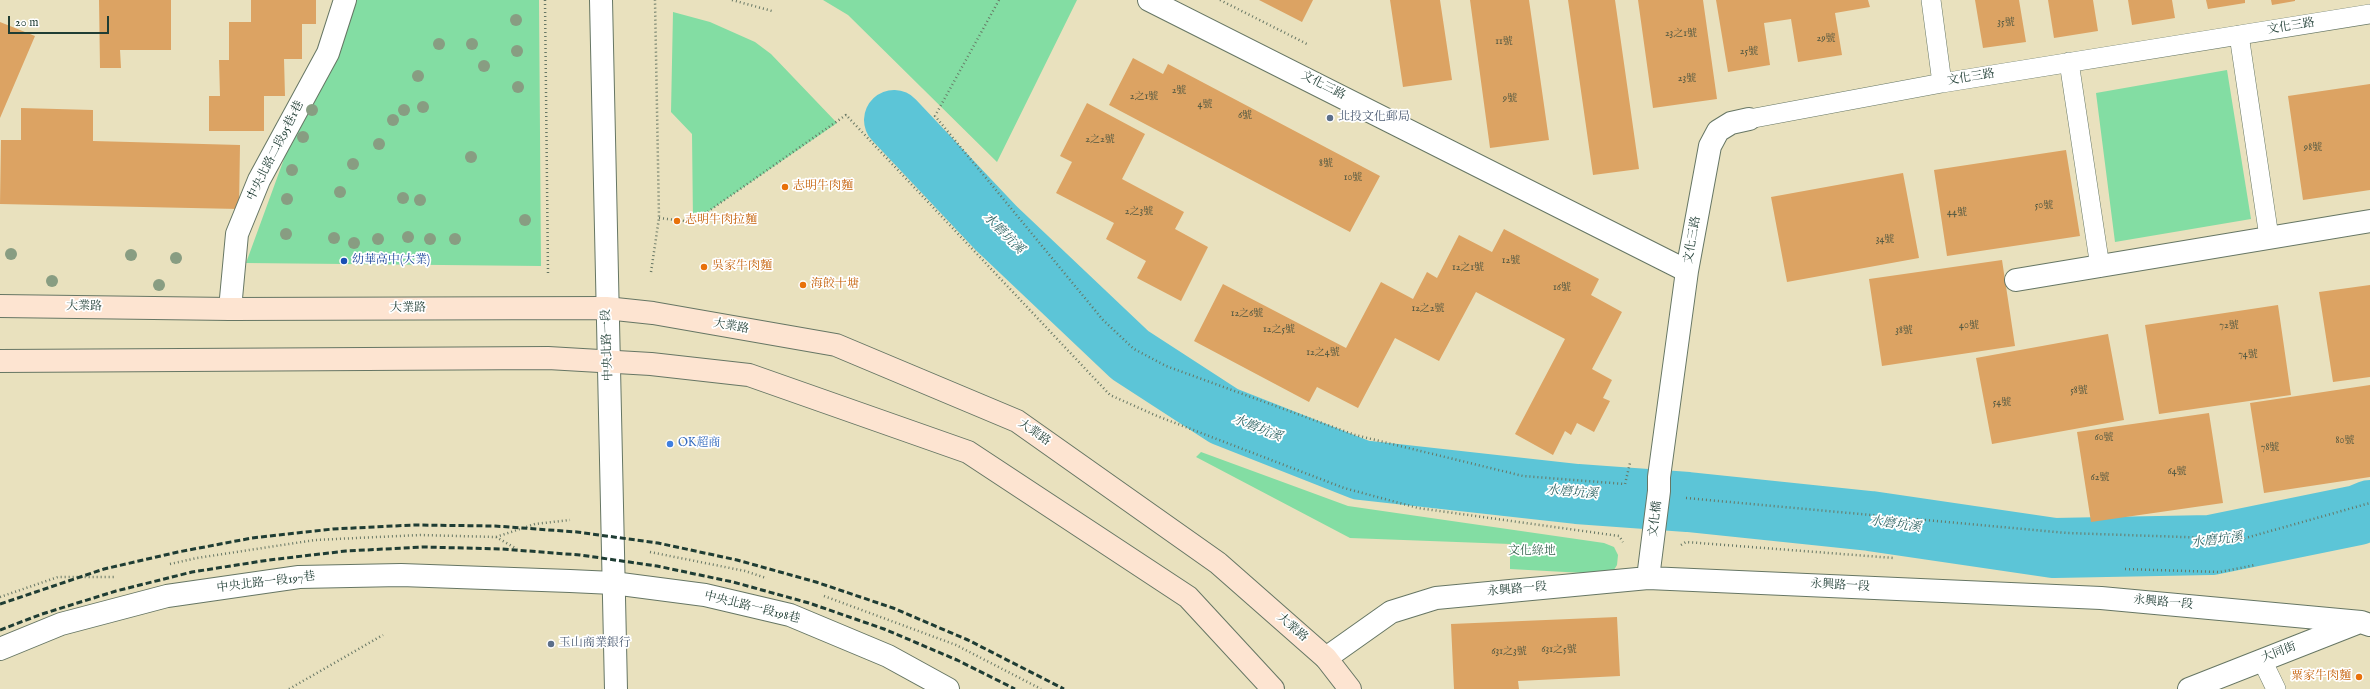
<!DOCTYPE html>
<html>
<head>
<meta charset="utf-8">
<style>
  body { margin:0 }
  #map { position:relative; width:2370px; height:689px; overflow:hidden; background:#e9e1be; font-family:"IM FELL English",serif }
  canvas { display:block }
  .scale { position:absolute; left:8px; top:16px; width:101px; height:18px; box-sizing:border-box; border:2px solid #1f3d34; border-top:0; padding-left:5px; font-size:12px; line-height:14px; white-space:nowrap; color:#1f3d34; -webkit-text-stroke:3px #fff; paint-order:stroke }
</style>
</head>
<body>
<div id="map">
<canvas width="2370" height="689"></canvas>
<div class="scale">20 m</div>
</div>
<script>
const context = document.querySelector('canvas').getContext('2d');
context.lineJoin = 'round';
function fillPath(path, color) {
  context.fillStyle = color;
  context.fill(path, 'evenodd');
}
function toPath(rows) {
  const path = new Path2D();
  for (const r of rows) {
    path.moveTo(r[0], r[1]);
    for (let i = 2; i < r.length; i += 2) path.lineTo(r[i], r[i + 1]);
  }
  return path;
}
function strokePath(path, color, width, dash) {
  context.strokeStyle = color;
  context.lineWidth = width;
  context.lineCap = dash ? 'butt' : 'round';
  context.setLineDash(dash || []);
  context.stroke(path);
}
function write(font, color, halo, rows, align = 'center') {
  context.font = font + ' "IM FELL English","Noto Serif TC",serif';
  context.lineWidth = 3.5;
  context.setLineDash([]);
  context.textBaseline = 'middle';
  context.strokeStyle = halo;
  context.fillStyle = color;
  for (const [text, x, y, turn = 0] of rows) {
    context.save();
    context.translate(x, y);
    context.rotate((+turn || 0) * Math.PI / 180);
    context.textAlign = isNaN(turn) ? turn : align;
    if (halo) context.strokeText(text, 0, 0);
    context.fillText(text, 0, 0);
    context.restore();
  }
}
fillPath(toPath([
  [342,0,539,0,541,266,246,263],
  [823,0,1077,0,997,162,848,15],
  [673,12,710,22,755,42,771,54,837,123,693,222,692,134,671,112],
  [2227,70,2251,219,2115,242,2096,93],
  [1201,452,1348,506,1604,543,1614,547,1618,555,1617,565,1612,573,1602,574,1510,569,1510,544,1350,538,1196,457]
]), '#83dda3');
strokePath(toPath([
  [894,120,996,228,1130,355,1224,416,1361,470,1577,494,1688,502,1870,521,2054,548,2211,545,2358,515,2370,510]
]), '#5cc5d7', 60);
fillPath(toPath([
  [99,0,171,0,171,50,120,50,121,68,100,68],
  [251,0,316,0,316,24,302,24,302,59,284,59,285,96,264,96,264,131,209,131,209,96,220,96,219,60,229,60,229,22,251,22],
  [1259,0,1313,0,1302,22],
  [1390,0,1440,0,1452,80,1403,87],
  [1470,0,1529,0,1549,140,1490,148],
  [1568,0,1615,0,1639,169,1593,175],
  [1638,0,1703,0,1717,99,1653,108],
  [1716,0,1868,0,1870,7,1835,13,1842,55,1798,62,1791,19,1764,23,1770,65,1728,72],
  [1975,0,2019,0,2026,42,1983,48],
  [2048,0,2093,0,2098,31,2054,38],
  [2128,0,2172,0,2175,18,2132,25],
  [2206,0,2245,0,2245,3,2208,9],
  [2271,0,2295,0,2295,1,2272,5],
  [0,22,35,36,0,118],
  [1133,58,1163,74,1168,64,1380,176,1350,232,1109,105],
  [2370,84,2370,190,2303,200,2288,96],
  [1087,103,1145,134,1122,179,1184,212,1175,229,1208,247,1181,301,1137,278,1146,261,1106,239,1114,223,1056,193,1072,162,1060,156],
  [21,108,93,110,93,141,240,145,239,209,0,204,1,140,21,140],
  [2066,150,2080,236,1947,256,1934,170],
  [1903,173,1919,258,1787,282,1771,197],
  [1504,229,1599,279,1591,295,1622,312,1592,369,1612,380,1603,398,1610,401,1594,432,1577,423,1571,435,1565,431,1553,455,1515,434,1565,339,1476,292,1439,361,1395,338,1358,408,1317,387,1309,402,1194,341,1223,284,1346,348,1381,282,1413,299,1427,272,1437,278,1459,235,1492,252],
  [2002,260,2015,346,1882,366,1869,279],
  [2370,285,2370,377,2333,382,2319,292],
  [2278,305,2291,395,2159,414,2145,325],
  [2108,334,2124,420,1992,444,1976,358],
  [2370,385,2370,477,2264,493,2250,403],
  [2209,413,2223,503,2091,522,2077,432],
  [1617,617,1620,676,1518,681,1519,689,1454,689,1451,624]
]), '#dca363');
const service = toPath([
  [1931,0,1942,83],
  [2239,35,2269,237],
  [2069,62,2100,267],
  [1749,119,1942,83,2370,14],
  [2262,660,2276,689]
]);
const minor = toPath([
  [1149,0,1687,271],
  [2016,280,2370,221],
  [230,309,237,234,259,180,328,53,345,0],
  [1648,578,1659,491,1659,477,1687,271,1710,146,1718,131,1731,123,1749,119],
  [0,649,61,624,167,596,299,577,401,575,570,581,613,583,705,595,790,615,888,656,948,689],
  [1326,658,1391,612,1436,598,1648,578,2101,598,2361,622,2370,625],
  [2189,689,2357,623]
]);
const tertiary = toPath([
  [601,0,616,689]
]);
const secondary = toPath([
  [0,306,230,309,606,308,653,313,836,345,1017,421,1218,563,1326,658,1350,689],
  [0,361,548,358,651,364,749,375,968,452,1188,597,1273,689]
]);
strokePath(service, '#667664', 20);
strokePath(minor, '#667664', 24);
strokePath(tertiary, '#667664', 24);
strokePath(secondary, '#667664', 24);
strokePath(toPath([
  [545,0,548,273],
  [732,0,772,11],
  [999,0,935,116,1103,320,1134,349,1166,366,1355,435,1523,476,1625,484,1630,463],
  [1220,0,1309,45],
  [659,218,693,222,846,115,1110,395,1157,416,1344,488,1418,508,1619,536,1623,542],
  [651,272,659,218,655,0],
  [1686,498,2067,533,2242,539,2370,503],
  [496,537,535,524,570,520],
  [1681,545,1686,542,1894,558],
  [650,552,745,571,766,578],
  [170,564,197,558,315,540,420,535,496,537,517,549],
  [2125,569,2220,572,2255,565],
  [824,596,956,645,1041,689],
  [0,597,58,577,116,577],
  [289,689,383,635]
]), '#667664', 2.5, [1, 3]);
strokePath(service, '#fff', 19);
strokePath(minor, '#fff', 22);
strokePath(tertiary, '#fff', 22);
strokePath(secondary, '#fde4d1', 22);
strokePath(toPath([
  [0,604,104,569,178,552,252,538,333,529,414,525,495,526,577,532,658,543,737,560,816,582,893,608,968,640,1064,689],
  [0,630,42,614,116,591,192,572,269,560,346,551,424,547,502,549,580,555,657,566,733,582,809,603,884,629,957,660,1015,689]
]), '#1f3d34', 3, [6, 3]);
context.fillStyle = '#889d82';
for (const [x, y] of [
  [516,20],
  [439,44],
  [472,44],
  [517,51],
  [484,66],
  [418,76],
  [518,87],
  [423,107],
  [312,110],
  [404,110],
  [393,120],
  [303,137],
  [379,144],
  [471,157],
  [353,164],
  [292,170],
  [340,192],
  [403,198],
  [287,199],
  [420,200],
  [525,220],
  [286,234],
  [408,237],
  [334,238],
  [378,239],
  [430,239],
  [455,239],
  [354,243],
  [11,254],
  [131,255],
  [176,258],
  [52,281],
  [159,285]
]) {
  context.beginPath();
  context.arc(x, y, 6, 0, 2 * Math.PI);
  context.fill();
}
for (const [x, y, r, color] of [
  [1330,118,4,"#5c6f8a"],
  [785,187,4,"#e8710a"],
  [677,221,4,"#e8710a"],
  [344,261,4,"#1a4fb4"],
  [704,267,4,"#e8710a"],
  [803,285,4,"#e8710a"],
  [670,444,4,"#3f7fe0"],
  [551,644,4,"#5c6f8a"],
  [2359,677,4,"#e8710a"]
]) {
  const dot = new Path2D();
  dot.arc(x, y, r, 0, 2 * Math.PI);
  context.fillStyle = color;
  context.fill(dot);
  strokePath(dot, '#fff', 1.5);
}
write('10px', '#4e5640', null, [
  ["35號",2006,23],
  ["23之1號",1681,34],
  ["29號",1826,39],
  ["11號",1504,42],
  ["25號",1749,52],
  ["23號",1687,79],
  ["2號",1179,91],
  ["2之1號",1144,97],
  ["9號",1510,99],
  ["4號",1205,105],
  ["6號",1245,116],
  ["2之2號",1100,140],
  ["98號",2313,148],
  ["8號",1326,164],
  ["10號",1353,178],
  ["50號",2044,206],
  ["2之3號",1139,212],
  ["44號",1957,213],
  ["34號",1885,240],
  ["12號",1511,261],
  ["12之1號",1468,268],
  ["16號",1562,288],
  ["12之2號",1428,309],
  ["12之6號",1247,314],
  ["40號",1969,326],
  ["72號",2229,326],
  ["12之5號",1279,330],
  ["38號",1904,331],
  ["12之4號",1323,353],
  ["74號",2248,355],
  ["58號",2079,391],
  ["54號",2002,403],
  ["60號",2104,438],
  ["80號",2345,441],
  ["78號",2270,448],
  ["64號",2177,472],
  ["62號",2100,478],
  ["631之5號",1559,650],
  ["631之3號",1509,652]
]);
write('12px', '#1f3d34', '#fff', [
  ["文化三路",2291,27,-9],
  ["文化三路",1971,78,-9],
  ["文化三路",1323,86,27],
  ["中央北路二段95巷1巷",276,151,-63],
  ["文化三路",1693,240,-80],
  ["大業路",84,307,1],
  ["大業路",408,309],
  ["大業路",731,327,10],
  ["中央北路一段",608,345,-92],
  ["大業路",1034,433,35],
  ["文化橋",1656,519,-83],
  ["中央北路一段197巷",266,583,-7],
  ["永興路一段",1840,586,3],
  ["永興路一段",1517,590,-5],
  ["永興路一段",2163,603,5],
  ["中央北路一段198巷",752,608,14],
  ["大業路",1292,628,41],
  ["大同街",2279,653,-21]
]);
write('12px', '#4e5e75', '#fff', [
  ["北投文化郵局",1338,118],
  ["玉山商業銀行",559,644]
], 'left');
write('12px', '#c56008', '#fff', [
  ["志明牛肉麵",793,187],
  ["志明牛肉拉麵",685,221],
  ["吳家牛肉麵",712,267],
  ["海餃十塘",811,285],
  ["粟家牛肉麵",2351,677,"right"]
], 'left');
write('12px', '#164399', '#fff', [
  ["幼華高中(大業)",352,261]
], 'left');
write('12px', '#366cbe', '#fff', [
  ["OK超商",678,444]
], 'left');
write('12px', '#386550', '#fff', [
  ["文化綠地",1532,552]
]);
write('italic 13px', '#316665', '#fff', [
  ["水磨坑溪",1003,234,45],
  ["水磨坑溪",1257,429,22],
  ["水磨坑溪",1572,493,5],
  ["水磨坑溪",1895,525,8],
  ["水磨坑溪",2217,541,-7]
]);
</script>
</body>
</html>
